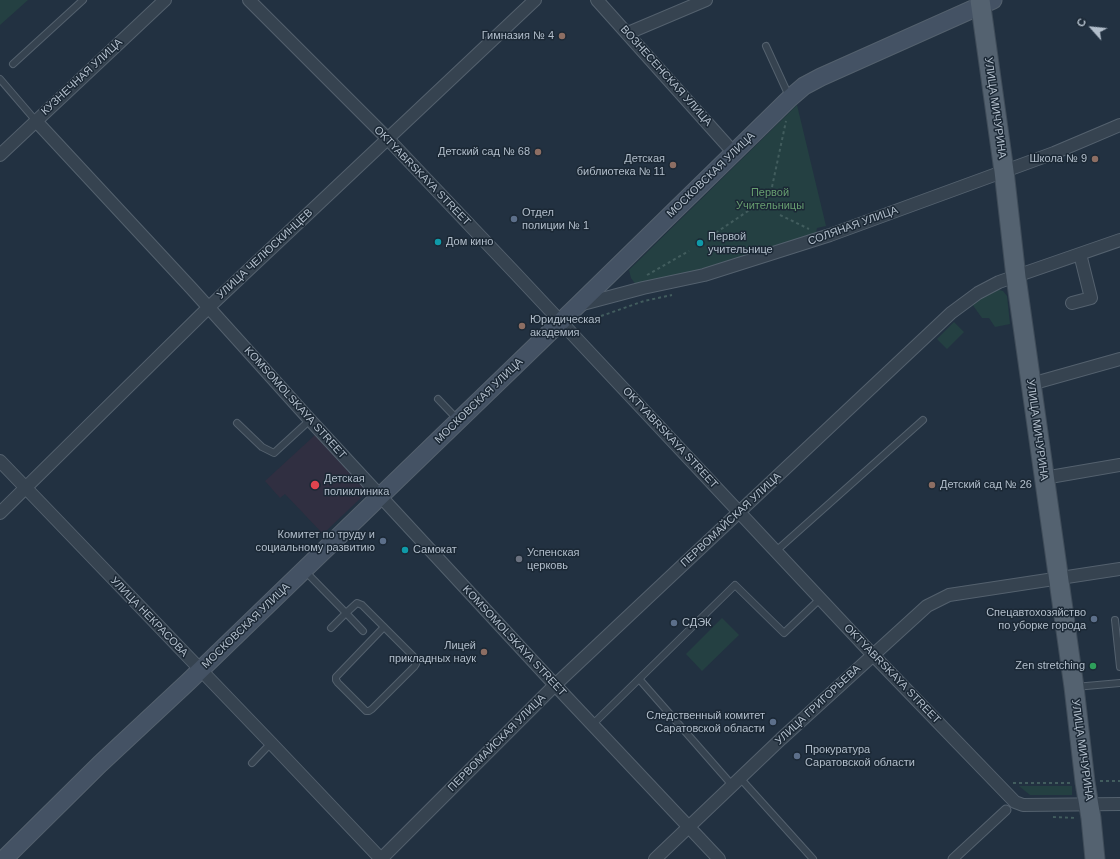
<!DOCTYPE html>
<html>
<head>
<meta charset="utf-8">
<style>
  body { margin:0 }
  #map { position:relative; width:1120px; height:859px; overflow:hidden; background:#223141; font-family:Helvetica,sans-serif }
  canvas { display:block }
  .north { position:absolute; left:1072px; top:8px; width:40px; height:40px; -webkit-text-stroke:3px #1b2835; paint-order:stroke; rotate:297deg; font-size:11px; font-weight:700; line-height:16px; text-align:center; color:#b2becb }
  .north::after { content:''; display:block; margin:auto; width:14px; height:18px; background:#b2becb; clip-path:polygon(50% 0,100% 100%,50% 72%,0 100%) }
</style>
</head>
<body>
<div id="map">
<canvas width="1120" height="859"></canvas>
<div class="north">С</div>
</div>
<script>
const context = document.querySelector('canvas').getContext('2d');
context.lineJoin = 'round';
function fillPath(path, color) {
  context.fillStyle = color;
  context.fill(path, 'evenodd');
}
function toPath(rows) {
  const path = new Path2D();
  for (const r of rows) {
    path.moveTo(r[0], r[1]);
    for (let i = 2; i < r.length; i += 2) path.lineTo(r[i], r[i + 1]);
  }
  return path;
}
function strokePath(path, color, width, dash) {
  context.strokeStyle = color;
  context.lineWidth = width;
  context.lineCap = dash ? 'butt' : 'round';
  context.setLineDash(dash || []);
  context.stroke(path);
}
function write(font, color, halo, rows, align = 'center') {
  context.font = font + ' Helvetica,sans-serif';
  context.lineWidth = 3;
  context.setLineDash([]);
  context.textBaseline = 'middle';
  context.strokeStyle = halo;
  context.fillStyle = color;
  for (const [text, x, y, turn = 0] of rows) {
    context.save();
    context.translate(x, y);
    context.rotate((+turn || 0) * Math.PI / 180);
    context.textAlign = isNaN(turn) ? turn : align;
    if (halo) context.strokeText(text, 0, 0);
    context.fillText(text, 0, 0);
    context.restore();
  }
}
fillPath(toPath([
  [315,435,364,489,365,494,323,534,285,494,280,498,265,481]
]), '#302f41');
fillPath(toPath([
  [0,0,28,0,0,25],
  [797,105,826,226,817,228,815,237,702,270,636,285,631,278,629,270],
  [995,289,1003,291,1007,296,1010,324,995,327,989,318,982,318,972,304],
  [954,322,964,332,947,349,937,339],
  [722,618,739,635,702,671,686,654],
  [1019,786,1072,786,1072,795,1030,795]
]), '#244042');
const service = toPath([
  [766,46,789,96],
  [13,64,83,0],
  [0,79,36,121],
  [438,399,458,420],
  [237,423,262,447,274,453,310,420],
  [776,551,923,420],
  [305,571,346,613,357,603,362,605,415,658,417,661,416,664,414,667,372,709,369,711,366,711,338,683,336,680,336,677,384,627],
  [1115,620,1120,667],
  [331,628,346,613,363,631],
  [640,680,732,785],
  [1075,687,1120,683],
  [592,725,735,585,784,633,821,598],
  [252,763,271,743],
  [740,778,813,859]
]);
const pedestrian = toPath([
  [953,859,1006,810]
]);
const minor = toPath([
  [249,0,387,138,516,274,873,655,1015,802,1023,805,1120,804],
  [597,0,734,153],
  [628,33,706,0],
  [36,121,192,289,310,420,555,685,719,859],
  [0,155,165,0],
  [1072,303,1091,298,1080,254],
  [579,305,643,288,704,275,830,235,1054,153,1120,125],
  [1031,384,1120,359],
  [0,461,271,743,381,859],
  [1044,478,1120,465],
  [0,513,208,308,535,0],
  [381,859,555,685,951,313,978,293,999,282,1120,240],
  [655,859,781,739,927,606,949,595,1120,569]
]);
const secondary = toPath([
  [4,859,100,764,188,682,578,305,790,98,804,86,821,77,993,0]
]);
const primary = toPath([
  [980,0,1004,171,1016,277,1074,687,1085,782,1091,818,1095,859]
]);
strokePath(service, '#54616e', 8);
strokePath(pedestrian, '#54616e', 11);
strokePath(minor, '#54616e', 14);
strokePath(secondary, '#54616e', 19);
strokePath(primary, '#3f4c59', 21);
strokePath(toPath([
  [772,187,786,121],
  [780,215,809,229],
  [711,236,751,209],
  [647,275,689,251],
  [584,322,644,301,672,295],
  [1100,781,1120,781],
  [1013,783,1071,783],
  [1053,817,1077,818]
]), '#425d5e', 2, [3, 3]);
strokePath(service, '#364350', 6);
strokePath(pedestrian, '#364350', 9);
strokePath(minor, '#364350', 12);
strokePath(secondary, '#445264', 17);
strokePath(primary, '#546270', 19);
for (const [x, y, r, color] of [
  [562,36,4,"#8d6e63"],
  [538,152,4,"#8d6e63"],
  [1095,159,4,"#8d6e63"],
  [673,165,4,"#8d6e63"],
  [514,219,4,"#5c6f8a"],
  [438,242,4,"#0f9aa8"],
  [700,243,4,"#0f9aa8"],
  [522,326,4,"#8d6e63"],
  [315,485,5,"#e0444e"],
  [932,485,4,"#8d6e63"],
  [383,541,4,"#5c6f8a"],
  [405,550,4,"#0f9aa8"],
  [519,559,4,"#6b7280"],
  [1094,619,4,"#5c6f8a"],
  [674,623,4,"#5c6f8a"],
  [484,652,4,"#8d6e63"],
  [1093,666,4,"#2e9e5b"],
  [773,722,4,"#5c6f8a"],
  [797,756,4,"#5c6f8a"]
]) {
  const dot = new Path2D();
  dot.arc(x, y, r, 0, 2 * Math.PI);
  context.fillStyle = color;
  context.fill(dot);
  strokePath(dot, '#1b2835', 1.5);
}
write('11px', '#b2becb', '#1b2835', [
  ["Гимназия № 4",554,36,"right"],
  ["Детский сад № 68",530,152,"right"],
  ["Детская",665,159,"right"],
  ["библиотека № 11",665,172,"right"],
  ["Школа № 9",1087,159,"right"],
  ["Отдел",522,213],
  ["полиции № 1",522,226],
  ["Первой",708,237],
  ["учительнице",708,250],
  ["Дом кино",446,242],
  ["Юридическая",530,320],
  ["академия",530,333],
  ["Детская",324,479],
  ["поликлиника",324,492],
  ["Детский сад № 26",940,485],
  ["Комитет по труду и",375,535,"right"],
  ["социальному развитию",375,548,"right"],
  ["Самокат",413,550],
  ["Успенская",527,553],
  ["церковь",527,566],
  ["Спецавтохозяйство",1086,613,"right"],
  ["по уборке города",1086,626,"right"],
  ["СДЭК",682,623],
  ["Лицей",476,646,"right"],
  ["прикладных наук",476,659,"right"],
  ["Zen stretching",1085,666,"right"],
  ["Следственный комитет",765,716,"right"],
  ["Саратовской области",765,729,"right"],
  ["Прокуратура",805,750],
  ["Саратовской области",805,763]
], 'left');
write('11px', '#b2becb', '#1b2835', [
  ["ВОЗНЕСЕНСКАЯ УЛИЦА",666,76,48],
  ["КУЗНЕЧНАЯ УЛИЦА",82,77,-43],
  ["УЛИЦА МИЧУРИНА",995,108,82],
  ["МОСКОВСКАЯ УЛИЦА",711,175,-44],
  ["OKTYABRSKAYA STREET",422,176,46],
  ["СОЛЯНАЯ УЛИЦА",853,226,-20],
  ["УЛИЦА ЧЕЛЮСКИНЦЕВ",265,254,-43],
  ["МОСКОВСКАЯ УЛИЦА",479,401,-44],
  ["KOMSOMOLSKAYA STREET",295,403,48],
  ["УЛИЦА МИЧУРИНА",1037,430,82],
  ["OKTYABRSKAYA STREET",670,438,47],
  ["ПЕРВОМАЙСКАЯ УЛИЦА",731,520,-43],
  ["УЛИЦА НЕКРАСОВА",149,617,46],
  ["МОСКОВСКАЯ УЛИЦА",246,626,-44],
  ["KOMSOMOLSKAYA STREET",514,641,47],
  ["OKTYABRSKAYA STREET",892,674,46],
  ["УЛИЦА ГРИГОРЬЕВА",818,705,-43],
  ["ПЕРВОМАЙСКАЯ УЛИЦА",497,743,-45],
  ["УЛИЦА МИЧУРИНА",1082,750,82]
]);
write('11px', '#679e70', '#1b2835', [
  ["Первой",770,193],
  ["Учительницы",770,206]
]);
</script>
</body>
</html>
